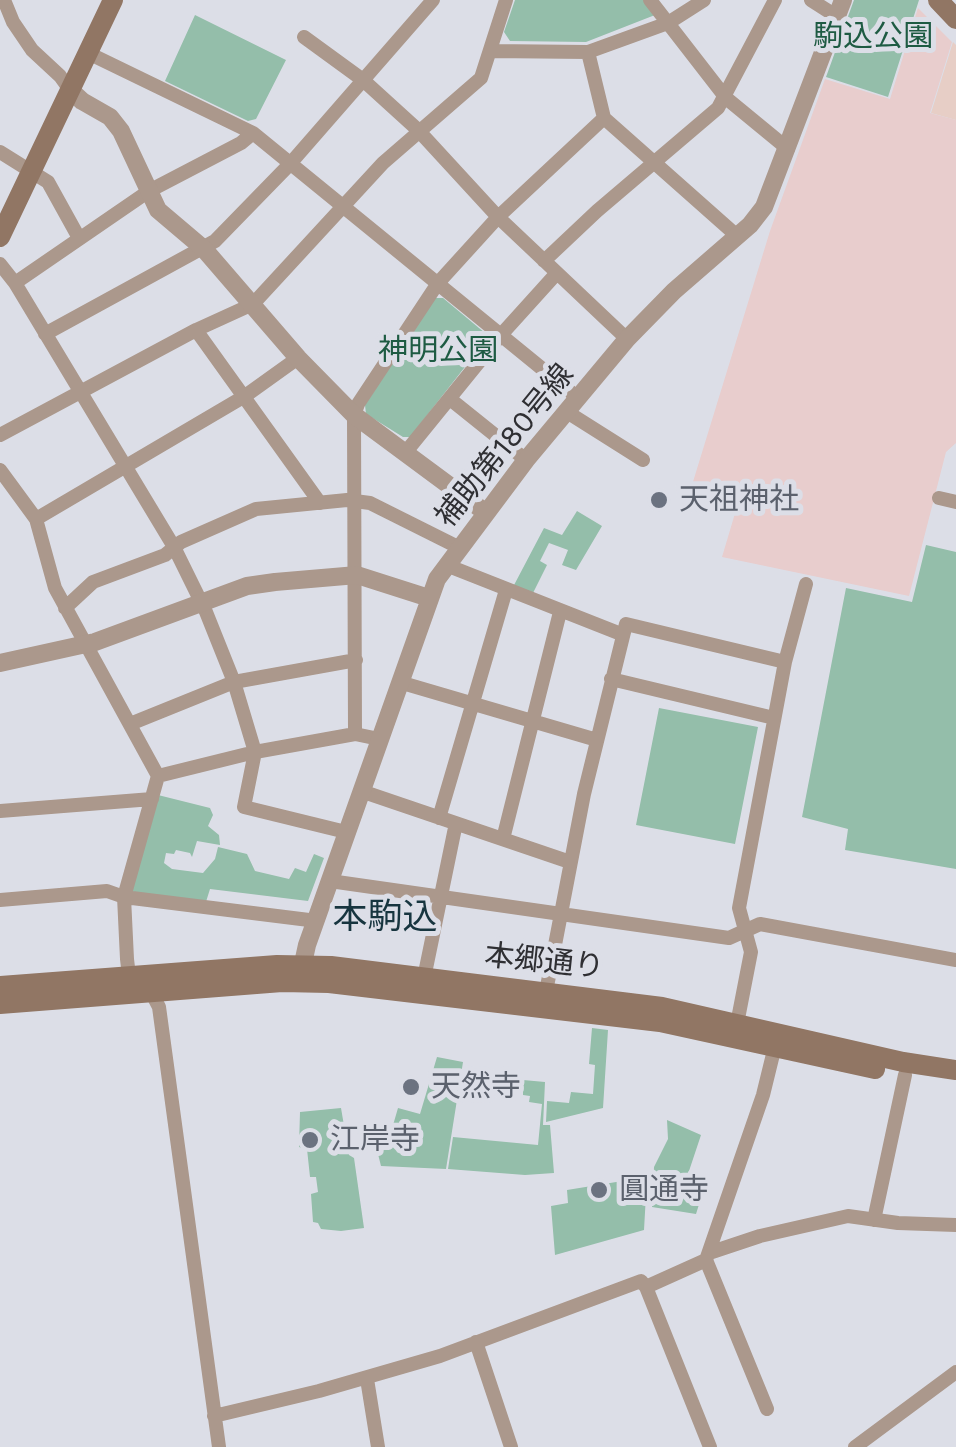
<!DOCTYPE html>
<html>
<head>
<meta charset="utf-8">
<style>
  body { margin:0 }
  canvas { display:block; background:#dcdee7 }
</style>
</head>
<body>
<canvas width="956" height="1447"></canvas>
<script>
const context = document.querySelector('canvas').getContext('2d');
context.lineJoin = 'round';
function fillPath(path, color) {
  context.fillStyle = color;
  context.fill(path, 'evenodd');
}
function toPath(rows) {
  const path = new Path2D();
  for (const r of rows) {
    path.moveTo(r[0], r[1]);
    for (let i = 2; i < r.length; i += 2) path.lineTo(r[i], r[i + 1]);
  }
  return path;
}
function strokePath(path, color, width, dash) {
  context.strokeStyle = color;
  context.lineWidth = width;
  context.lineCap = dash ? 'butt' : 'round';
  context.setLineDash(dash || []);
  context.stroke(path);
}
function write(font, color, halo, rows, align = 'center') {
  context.font = font + ' "Work Sans","Noto Sans JP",sans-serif';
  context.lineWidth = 10;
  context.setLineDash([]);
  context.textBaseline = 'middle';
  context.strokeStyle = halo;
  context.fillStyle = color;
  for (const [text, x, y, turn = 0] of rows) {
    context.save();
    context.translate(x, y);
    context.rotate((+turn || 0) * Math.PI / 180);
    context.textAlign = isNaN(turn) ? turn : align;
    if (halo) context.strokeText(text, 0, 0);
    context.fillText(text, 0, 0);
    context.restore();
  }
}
fillPath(toPath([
  [953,42,956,45,956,120,931,113]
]), '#e7cec6');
fillPath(toPath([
  [918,8,952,42,930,113,956,120,956,443,946,452,909,596,722,557,739,500,692,485,770,231,825,79,890,99]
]), '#e8cdcd');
fillPath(toPath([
  [515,0,645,0,655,15,586,42,510,41,504,32],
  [854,0,919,0,888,97,826,77],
  [195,15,286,60,256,119,248,121,165,81],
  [435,298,443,298,485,333,486,340,410,437,403,437,366,414,365,405],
  [577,511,602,526,576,570,562,565,568,550,549,543,540,561,547,565,532,595,513,587,544,528,562,535],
  [926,545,956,552,956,869,845,850,848,829,802,817,846,588,912,602],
  [659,708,758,727,735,844,636,825],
  [158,795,210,808,213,815,208,826,219,835,220,845,197,841,192,857,190,853,176,850,174,854,166,853,164,863,172,869,203,873,215,859,218,847,247,854,255,871,289,879,295,868,306,872,314,854,324,858,308,901,210,889,205,905,128,894],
  [592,1028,608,1030,603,1108,546,1122,547,1101,569,1103,571,1092,593,1094,595,1065,589,1064],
  [437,1057,463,1062,446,1169,381,1166,374,1138,389,1139,398,1108,420,1114],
  [523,1080,545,1082,543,1125,550,1125,554,1173,525,1175,448,1169,453,1137,538,1145,542,1104,529,1102,530,1096,523,1095],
  [341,1108,349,1155,354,1158,364,1228,341,1231,321,1229,318,1223,313,1222,311,1194,318,1192,316,1177,310,1177,307,1149,299,1147,300,1112],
  [667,1120,701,1135,683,1189,702,1195,696,1214,652,1207,654,1167,668,1139],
  [647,1177,644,1230,555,1255,551,1206,568,1203,567,1190]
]), '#94beaa');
strokePath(toPath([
  [4,0,13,22,32,50,60,76,70,90],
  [650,0,726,98,788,149],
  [811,0,836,16],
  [304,37,363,80,418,130,498,217,627,339],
  [490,51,588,52,668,23,704,0],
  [588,52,604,118,736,235],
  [88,53,253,133,578,398],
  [0,152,48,182,79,238],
  [544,261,597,211,718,108,775,0],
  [0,264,15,283,174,547,206,612,234,682,255,752,244,807,346,832],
  [15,283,149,191,241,143,253,133],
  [196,330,320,503],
  [45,334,215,241,289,165,433,0],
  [450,399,526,460],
  [567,412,643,460],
  [0,435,196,330,253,304,383,163,481,78,506,0],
  [405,453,500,336,556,274],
  [0,470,36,519,55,588,158,776,124,897,127,959,129,976,132,978],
  [939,498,956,502],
  [36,519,245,396,298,358],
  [446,565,621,634],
  [65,608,93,582,165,555,181,542,256,509,347,500,370,503,458,547],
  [611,679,774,718],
  [399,682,597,740],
  [130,724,234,682,356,660],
  [355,734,354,415,358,404,438,283,498,217,604,118],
  [158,776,255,752,355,734,379,739],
  [361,791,570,862],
  [0,811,152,799],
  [439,818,506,590],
  [503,839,560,612],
  [330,881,729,938,760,924,956,960],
  [0,900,107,891,124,897,317,921],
  [424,978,456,823],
  [150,990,159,1007,219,1447],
  [545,997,584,794,626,624,785,662],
  [737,1024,751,952,739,908,785,662,806,584],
  [874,1220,905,1075],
  [709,1253,760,1236,848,1216,898,1223,956,1225],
  [706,1260,767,1409],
  [646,1287,710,1447],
  [476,1342,511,1447],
  [367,1379,378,1447],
  [214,1416,319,1391,440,1356,641,1281,646,1287,706,1260,763,1095,777,1038],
  [855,1447,956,1372]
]), '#ab988c', 14);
strokePath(toPath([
  [70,90,82,101,110,117,121,131,158,210,204,249,298,358,354,415,485,512],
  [0,663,95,642,247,586,275,582,357,575,429,598],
  [300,977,307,945,437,579,526,460,627,339,674,291,750,225,764,207,843,0]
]), '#ab988c', 18);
strokePath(toPath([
  [938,0,956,19],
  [0,237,113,0],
  [0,986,277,965,331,966,662,1007,903,1062,956,1070],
  [0,1004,282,982,329,983,660,1022,875,1069]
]), '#917664', 20);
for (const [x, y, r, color] of [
  [659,500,10,"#6b7280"],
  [411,1087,10,"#6b7280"],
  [310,1140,10,"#6b7280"],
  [599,1190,10,"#6b7280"]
]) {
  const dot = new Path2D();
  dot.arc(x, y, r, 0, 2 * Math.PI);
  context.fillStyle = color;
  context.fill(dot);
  strokePath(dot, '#dcdee7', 4);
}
write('30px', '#1e5b43', '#dcdee7', [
  ["駒込公園",873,37],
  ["神明公園",438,351]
]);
write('30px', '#2f2f33', '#dcdee7', [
  ["補助第180号線",505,446,-51],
  ["本郷通り",544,962,6]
]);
write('30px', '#5b616d', '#dcdee7', [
  ["天祖神社",679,500],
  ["天然寺",431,1087],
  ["江岸寺",330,1140],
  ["圓通寺",619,1190]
], 'left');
write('35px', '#17353f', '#dcdee7', [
  ["本駒込",385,918]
]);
</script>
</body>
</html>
